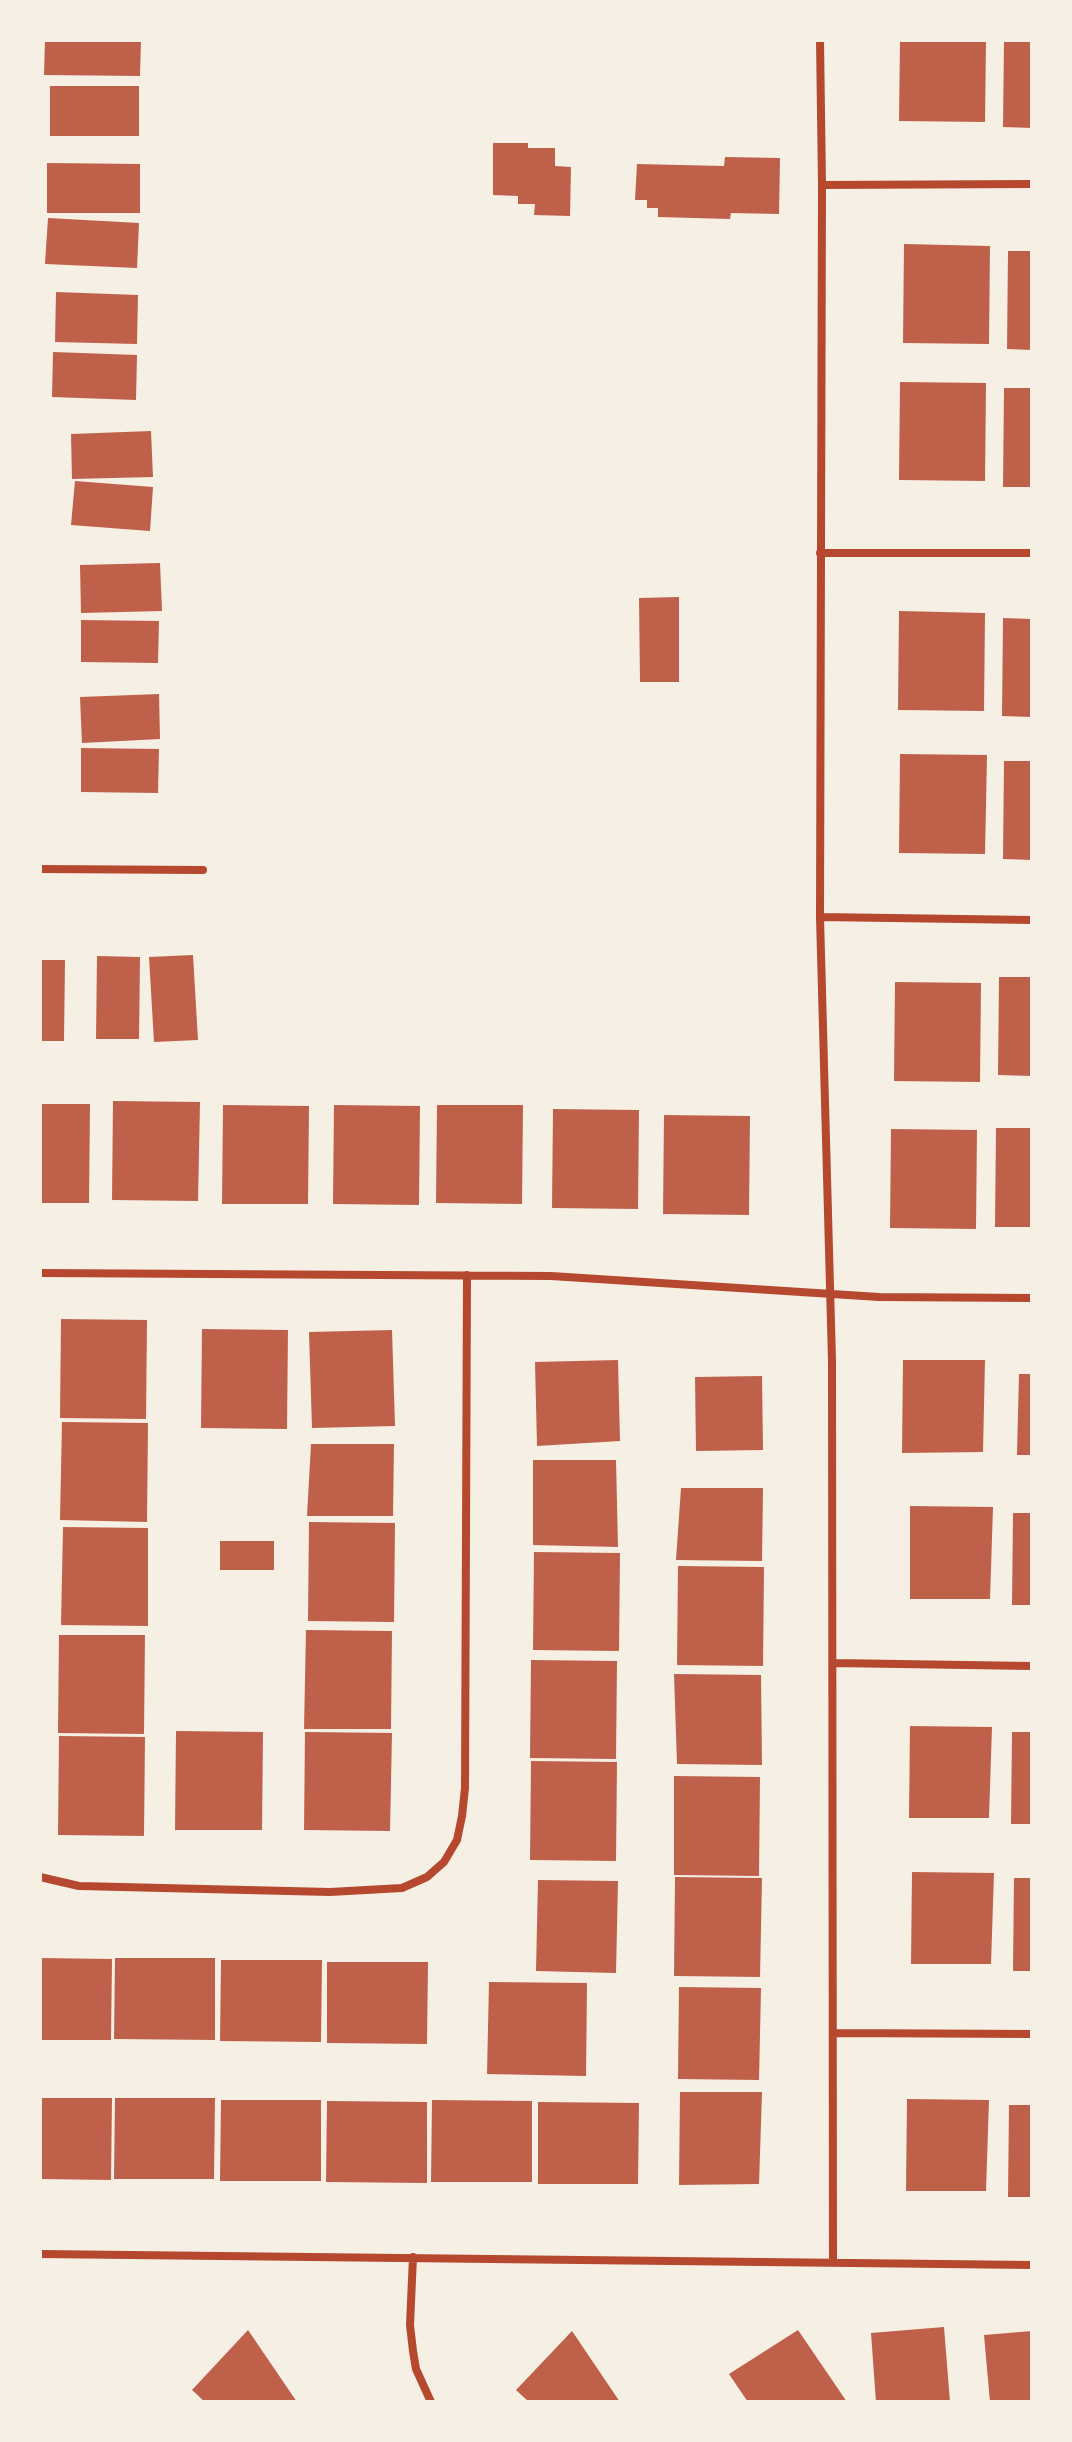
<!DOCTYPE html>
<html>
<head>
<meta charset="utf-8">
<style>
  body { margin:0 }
  #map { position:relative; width:1072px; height:2442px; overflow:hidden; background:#f6efe4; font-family:"Golos Text",sans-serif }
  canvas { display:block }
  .frame { position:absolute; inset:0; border:42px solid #f6efe4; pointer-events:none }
</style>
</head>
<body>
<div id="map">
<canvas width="1072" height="2442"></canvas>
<div class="frame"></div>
</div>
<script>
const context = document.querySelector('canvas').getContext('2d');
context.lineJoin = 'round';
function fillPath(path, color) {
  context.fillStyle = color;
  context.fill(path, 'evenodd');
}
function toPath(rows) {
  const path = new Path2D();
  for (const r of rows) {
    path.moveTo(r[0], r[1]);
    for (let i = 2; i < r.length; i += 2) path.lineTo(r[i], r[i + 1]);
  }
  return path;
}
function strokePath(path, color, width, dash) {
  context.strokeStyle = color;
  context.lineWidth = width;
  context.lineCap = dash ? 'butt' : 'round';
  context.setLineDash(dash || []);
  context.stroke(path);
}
fillPath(toPath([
  [45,40,141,40,140,76,44,75],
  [900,40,986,40,985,122,899,121],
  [1004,40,1032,40,1032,128,1003,127],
  [50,86,139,86,139,136,50,136],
  [493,143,528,143,528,148,555,148,555,166,571,167,570,216,534,215,535,204,518,204,518,196,493,195],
  [725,157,780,158,779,214,731,213,730,219,658,217,658,208,647,208,647,200,635,200,637,164,724,166],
  [47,163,140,164,140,213,47,213],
  [48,218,139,223,137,268,45,264],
  [904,244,990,246,989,344,903,343],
  [1008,251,1032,251,1032,350,1007,349],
  [56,292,138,295,137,344,55,342],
  [53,352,137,355,136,400,52,397],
  [900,382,986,383,985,481,899,480],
  [1004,388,1032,388,1032,487,1003,487],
  [151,431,153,477,72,479,71,434],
  [75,481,153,487,150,531,71,525],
  [160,563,162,611,81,613,80,565],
  [679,597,679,682,640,682,639,598],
  [899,611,985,613,984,711,898,710],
  [1003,618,1032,619,1032,717,1002,716],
  [81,620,159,621,158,663,81,662],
  [159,694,160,739,82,743,80,697],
  [81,748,159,749,158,793,81,792],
  [900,754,987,755,985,854,899,853],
  [1004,761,1032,761,1032,860,1003,859],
  [193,955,198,1040,154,1042,149,957],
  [97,956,140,957,139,1039,96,1039],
  [40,960,65,960,64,1041,40,1041],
  [999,977,1032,977,1032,1076,998,1075],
  [895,982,981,983,980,1082,894,1081],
  [113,1101,200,1102,198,1201,112,1200],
  [40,1104,90,1104,89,1203,40,1203],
  [223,1105,309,1106,308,1204,222,1204],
  [334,1105,420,1106,419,1205,333,1204],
  [437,1105,523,1105,522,1204,436,1203],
  [553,1109,639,1110,638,1209,552,1208],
  [664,1115,750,1116,749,1215,663,1214],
  [996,1128,1032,1128,1032,1227,995,1227],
  [891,1129,977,1130,976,1229,890,1228],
  [61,1319,147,1320,146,1419,60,1418],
  [202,1329,288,1330,287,1429,201,1428],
  [392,1330,395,1426,312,1428,309,1332],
  [618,1360,620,1441,537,1446,535,1362],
  [903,1360,985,1360,983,1452,902,1453],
  [1019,1374,1032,1374,1032,1455,1017,1455],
  [762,1376,763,1450,696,1451,695,1377],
  [62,1422,148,1423,147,1522,60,1520],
  [311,1444,394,1444,393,1516,307,1516],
  [533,1460,616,1460,618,1547,533,1545],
  [681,1488,763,1488,762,1561,676,1560],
  [910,1506,993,1507,990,1599,910,1599],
  [1013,1513,1032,1513,1032,1605,1012,1605],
  [309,1522,395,1523,394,1622,308,1621],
  [63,1527,148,1528,148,1626,61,1625],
  [220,1541,274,1541,274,1570,220,1570],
  [534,1552,620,1553,619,1651,533,1650],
  [678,1566,764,1567,763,1666,677,1665],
  [306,1630,392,1631,391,1729,304,1729],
  [59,1635,145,1635,144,1734,58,1733],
  [531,1660,617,1661,616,1759,530,1758],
  [674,1674,761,1675,762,1765,677,1764],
  [910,1726,992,1727,989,1818,909,1818],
  [176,1731,263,1732,262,1830,175,1830],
  [305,1732,392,1733,390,1831,304,1830],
  [1012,1732,1032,1732,1032,1824,1011,1824],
  [59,1736,145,1737,144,1836,58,1835],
  [531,1761,617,1762,616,1861,530,1860],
  [674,1776,760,1777,759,1876,674,1875],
  [912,1872,994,1873,991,1964,911,1964],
  [675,1877,762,1878,760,1977,674,1976],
  [1014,1878,1032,1878,1032,1971,1013,1971],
  [538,1880,618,1881,616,1973,536,1971],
  [40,1958,112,1959,111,2040,40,2040],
  [115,1958,215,1958,215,2040,114,2039],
  [221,1960,322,1960,321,2042,220,2041],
  [327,1962,428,1962,427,2044,327,2043],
  [489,1982,587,1983,586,2076,487,2074],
  [679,1987,761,1988,759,2080,678,2079],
  [680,2092,762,2092,759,2184,679,2185],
  [40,2098,112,2098,111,2180,40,2179],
  [115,2098,215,2098,214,2179,114,2179],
  [907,2099,989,2100,986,2191,906,2191],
  [221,2100,321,2100,321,2181,220,2181],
  [432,2100,532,2101,532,2182,431,2182],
  [327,2101,427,2102,427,2183,326,2182],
  [538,2102,639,2103,638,2184,538,2184],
  [1009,2105,1032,2105,1032,2197,1008,2197],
  [944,2327,950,2402,876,2402,871,2333],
  [248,2330,297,2402,205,2402,192,2390],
  [798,2330,847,2402,748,2402,729,2374],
  [572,2331,620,2402,529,2402,516,2390],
  [1032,2331,1032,2402,990,2402,984,2335]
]), '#bf614a');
strokePath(toPath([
  [820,40,822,185,820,917,832,1361,833,2261],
  [822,185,1032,184],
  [820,553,1032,553],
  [40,869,203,870],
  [820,917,1032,920],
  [40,1273,551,1276,879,1297,1032,1298],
  [833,1663,1032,1666],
  [40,1877,79,1886,330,1892,402,1888,427,1877,444,1862,457,1840,462,1816,465,1788,467,1275],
  [834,2033,1032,2034],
  [40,2254,1032,2265],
  [413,2257,410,2325,413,2351,416,2369,431,2402]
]), '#b5482f', 8);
</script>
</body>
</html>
